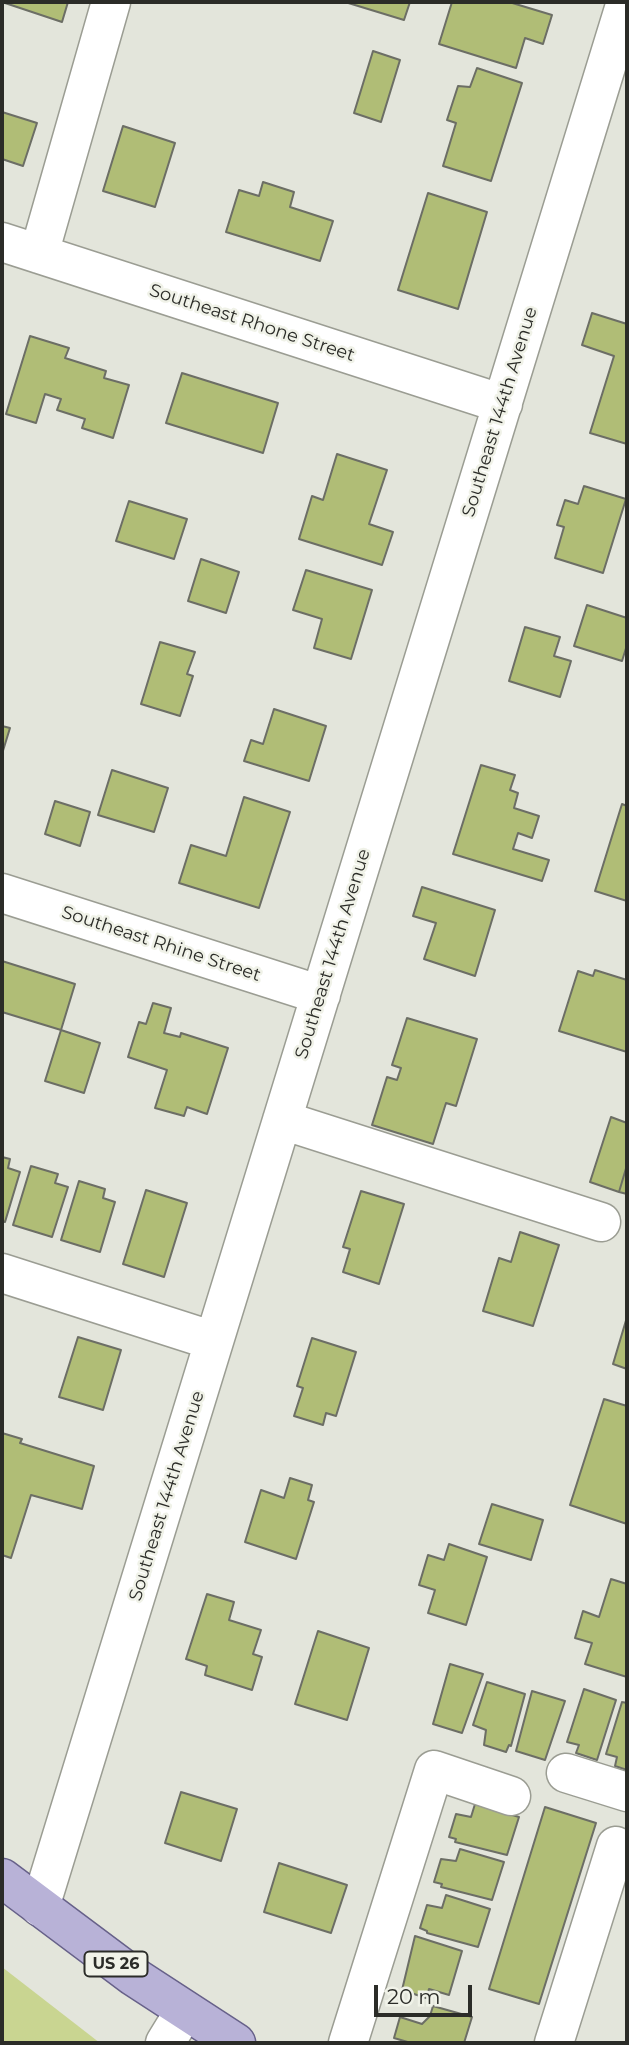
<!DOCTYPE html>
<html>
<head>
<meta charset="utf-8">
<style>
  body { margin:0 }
  #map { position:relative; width:629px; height:2045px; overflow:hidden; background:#e3e5db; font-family:Montserrat,sans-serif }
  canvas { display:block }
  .frame { position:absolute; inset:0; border:4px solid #2b2c28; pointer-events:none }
  .scale { position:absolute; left:374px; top:1985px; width:98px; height:32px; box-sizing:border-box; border:4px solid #2b2c28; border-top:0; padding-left:9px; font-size:21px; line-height:24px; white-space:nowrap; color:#2b2c28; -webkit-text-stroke:5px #f0f2e8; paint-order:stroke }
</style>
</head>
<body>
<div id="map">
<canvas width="629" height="2045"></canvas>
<div class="frame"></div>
<div class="scale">20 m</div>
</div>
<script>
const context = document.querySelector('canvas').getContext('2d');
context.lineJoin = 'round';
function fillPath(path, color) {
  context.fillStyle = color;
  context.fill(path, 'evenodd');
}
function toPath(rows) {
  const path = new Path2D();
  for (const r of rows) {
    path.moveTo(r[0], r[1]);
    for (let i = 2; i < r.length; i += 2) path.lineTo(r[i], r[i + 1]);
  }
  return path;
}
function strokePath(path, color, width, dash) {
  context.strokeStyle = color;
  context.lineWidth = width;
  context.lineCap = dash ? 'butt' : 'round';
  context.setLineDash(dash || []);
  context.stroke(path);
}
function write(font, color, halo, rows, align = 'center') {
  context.font = font + ' Montserrat,sans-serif';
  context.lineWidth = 5;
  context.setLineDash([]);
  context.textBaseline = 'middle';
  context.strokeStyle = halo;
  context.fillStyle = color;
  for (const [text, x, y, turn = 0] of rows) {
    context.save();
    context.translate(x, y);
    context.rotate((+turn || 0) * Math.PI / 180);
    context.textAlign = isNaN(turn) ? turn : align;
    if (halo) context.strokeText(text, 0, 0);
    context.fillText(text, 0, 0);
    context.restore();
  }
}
fillPath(toPath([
  [2,1967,100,2043,2,2043]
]), '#c9d591');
const building = toPath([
  [2,2,68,2,62,22,2,2],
  [345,2,410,2,404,20,345,2],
  [452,2,509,2,552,15,543,44,525,38,516,68,439,44,452,2],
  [373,51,400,60,381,122,354,113,373,51],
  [477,68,522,83,491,181,443,166,456,123,447,120,458,86,470,87,477,68],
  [2,112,37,123,23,166,2,159,2,112],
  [123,126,175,143,155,207,103,191,123,126],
  [263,182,294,192,290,207,333,221,320,261,226,232,239,190,259,196,263,182],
  [428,193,487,212,458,309,398,290,428,193],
  [592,313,627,324,627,444,590,433,614,356,582,345,592,313],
  [30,336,69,348,65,358,106,371,104,378,129,385,113,438,82,428,85,419,57,410,61,399,45,394,36,423,6,414,30,336],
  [182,373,278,403,263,453,166,423,182,373],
  [337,454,387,470,369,524,393,532,382,565,299,539,312,496,323,500,337,454],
  [584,486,626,499,603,573,555,558,564,527,557,525,565,500,578,504,584,486],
  [129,501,187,519,174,559,116,541,129,501],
  [201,559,239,572,226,613,188,601,201,559],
  [306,570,372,590,351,659,314,648,322,619,293,610,306,570],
  [587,605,627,618,627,645,622,661,574,646,587,605],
  [525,627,560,637,554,656,571,661,560,697,509,681,525,627],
  [160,642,195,652,187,674,193,676,180,716,141,704,160,642],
  [274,709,326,726,309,781,244,761,251,740,263,744,274,709],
  [2,726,10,728,2,754,2,726],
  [481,765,515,775,510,790,518,793,514,808,539,816,532,838,518,833,513,849,549,860,542,881,453,854,481,765],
  [112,770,168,788,154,832,98,815,112,770],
  [244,797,290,812,259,908,179,883,191,845,226,856,244,797],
  [55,801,90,812,80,846,45,834,55,801],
  [622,804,627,806,627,901,595,891,622,804],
  [422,887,495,910,475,976,424,959,436,923,413,916,422,887],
  [2,961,75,984,61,1030,2,1012,2,961],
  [595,970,627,980,627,1052,559,1031,578,971,593,976,595,970],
  [153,1003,171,1008,164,1033,180,1037,181,1033,228,1048,207,1114,187,1107,184,1116,155,1108,167,1070,128,1057,139,1022,146,1024,153,1003],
  [407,1018,477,1039,456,1106,446,1103,433,1144,372,1125,387,1077,397,1080,401,1068,392,1065,407,1018],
  [61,1030,100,1043,84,1093,45,1081,61,1030],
  [611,1117,627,1123,627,1165,619,1192,590,1182,611,1117],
  [2,1157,10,1159,8,1168,20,1172,5,1222,2,1221,2,1157],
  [627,1165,627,1194,619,1192,627,1165],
  [31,1166,58,1174,55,1183,68,1187,52,1237,13,1225,31,1166],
  [79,1181,105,1189,103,1198,115,1202,100,1252,61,1240,79,1181],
  [146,1190,187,1203,164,1277,123,1264,146,1190],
  [361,1191,404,1204,379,1284,343,1272,350,1249,343,1247,361,1191],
  [520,1232,559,1245,533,1326,483,1311,499,1258,511,1262,520,1232],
  [627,1317,627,1369,613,1364,627,1317],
  [78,1337,121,1350,103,1410,59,1397,78,1337],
  [312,1338,356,1352,336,1416,326,1413,323,1425,294,1416,303,1388,297,1386,312,1338],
  [604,1399,627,1406,627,1524,570,1505,604,1399],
  [2,1433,22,1439,20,1443,94,1466,82,1509,31,1495,11,1558,2,1555,2,1433],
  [290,1478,312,1485,308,1500,314,1502,296,1559,245,1542,261,1490,284,1498,290,1478],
  [492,1504,543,1520,531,1560,479,1544,492,1504],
  [449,1544,487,1557,466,1625,428,1613,435,1590,419,1585,428,1555,444,1560,449,1544],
  [611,1579,627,1584,627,1677,585,1664,592,1643,575,1638,583,1611,599,1617,611,1579],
  [207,1594,234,1602,229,1620,261,1630,253,1654,262,1657,252,1690,205,1675,207,1666,186,1659,207,1594],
  [318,1631,369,1648,347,1720,295,1704,318,1631],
  [450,1664,483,1674,462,1733,433,1724,450,1664],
  [487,1682,525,1694,511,1746,509,1745,506,1752,484,1745,486,1730,473,1725,487,1682],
  [584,1689,616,1700,597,1760,576,1753,579,1745,567,1742,584,1689],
  [532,1691,565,1701,545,1760,516,1751,532,1691],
  [622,1702,627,1703,627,1770,615,1766,617,1757,606,1754,622,1702],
  [181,1792,237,1809,221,1861,165,1843,181,1792],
  [475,1804,519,1817,507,1855,455,1842,456,1839,449,1837,456,1814,471,1817,475,1804],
  [545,1807,596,1823,539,2004,489,1989,545,1807],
  [460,1849,504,1862,492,1900,441,1887,442,1884,434,1882,441,1859,456,1861,460,1849],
  [279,1863,347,1885,331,1933,264,1912,279,1863],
  [446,1895,490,1909,478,1947,427,1933,427,1931,420,1928,427,1905,442,1908,446,1895],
  [415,1936,462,1951,449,1995,429,1989,426,1998,402,1990,415,1936],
  [433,2006,472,2017,464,2043,411,2043,394,2038,400,2017,422,2024,430,2016,433,2006]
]);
fillPath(building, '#b0bd76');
strokePath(building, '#6c6e65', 2);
const minor = toPath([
  [2,242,503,404],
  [39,254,111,2],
  [2,893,321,995],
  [282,1120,601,1222],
  [2,1273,214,1341],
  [566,1773,627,1792],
  [40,1907,626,2],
  [165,2043,184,2012],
  [348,2043,434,1770,511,1796],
  [554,2043,616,1846]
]);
const major = toPath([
  [2,1878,133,1976,236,2043]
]);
strokePath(minor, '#9b9d93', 41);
strokePath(major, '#676189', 41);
strokePath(minor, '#fff', 38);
strokePath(major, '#b8b2d7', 38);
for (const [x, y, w] of [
  [116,1964,63]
]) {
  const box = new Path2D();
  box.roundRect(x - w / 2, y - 12.5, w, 25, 5);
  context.fillStyle = '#f0f2e8';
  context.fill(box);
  strokePath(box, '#2b2c28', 2);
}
write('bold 16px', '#2b2c28', null, [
  ["US 26",116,1964]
]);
write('18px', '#2b2c28', '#f0f2e8', [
  ["Southeast Rhone Street",252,323,18],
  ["Southeast 144th Avenue",500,412,-73],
  ["Southeast Rhine Street",161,944,18],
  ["Southeast 144th Avenue",333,954,-73],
  ["Southeast 144th Avenue",167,1496,-73]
]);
</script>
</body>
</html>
